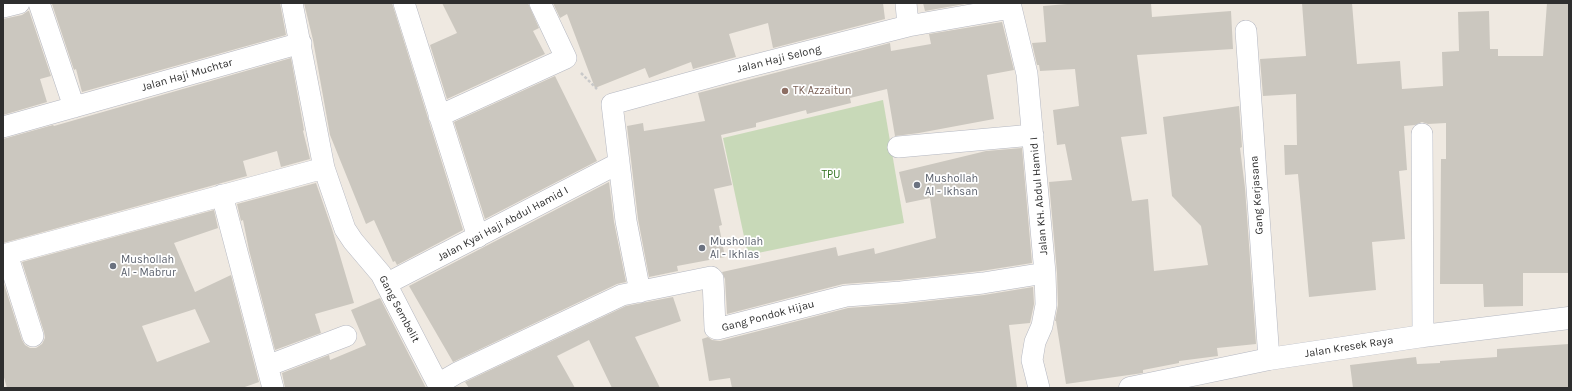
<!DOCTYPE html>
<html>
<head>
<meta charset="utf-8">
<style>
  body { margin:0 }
  #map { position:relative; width:1572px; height:391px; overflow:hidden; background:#efe9e1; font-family:Karla,sans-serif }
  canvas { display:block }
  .frame { position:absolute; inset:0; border:4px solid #2e2e2e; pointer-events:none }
</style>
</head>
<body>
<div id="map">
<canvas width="1572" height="391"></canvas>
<div class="frame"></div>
</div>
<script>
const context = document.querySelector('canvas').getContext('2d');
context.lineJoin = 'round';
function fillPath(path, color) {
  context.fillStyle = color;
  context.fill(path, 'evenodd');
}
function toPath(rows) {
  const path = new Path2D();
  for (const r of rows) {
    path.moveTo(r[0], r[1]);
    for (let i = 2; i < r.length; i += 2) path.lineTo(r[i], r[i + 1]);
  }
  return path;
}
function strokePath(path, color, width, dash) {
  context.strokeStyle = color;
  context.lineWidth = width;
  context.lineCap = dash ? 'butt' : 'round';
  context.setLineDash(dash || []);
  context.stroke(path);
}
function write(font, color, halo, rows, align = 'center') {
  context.font = font + ' Karla,sans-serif';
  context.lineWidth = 3.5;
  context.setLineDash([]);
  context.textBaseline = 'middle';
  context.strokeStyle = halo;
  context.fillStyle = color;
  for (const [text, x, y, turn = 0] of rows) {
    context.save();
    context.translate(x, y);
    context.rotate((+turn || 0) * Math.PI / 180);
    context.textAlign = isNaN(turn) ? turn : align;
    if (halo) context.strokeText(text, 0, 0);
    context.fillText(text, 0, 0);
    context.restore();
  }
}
fillPath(toPath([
  [883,100,904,223,748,255,723,138]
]), '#c8d9b8');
fillPath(toPath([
  [56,3,280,3,286,35,82,92,76,69,74,70,52,4],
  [304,3,392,3,463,230,397,265,395,261,393,262,374,220,366,224,330,135,313,40],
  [442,3,528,3,539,28,533,31,545,54,447,99,430,45,457,33],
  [553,3,883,3,885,19,773,48,768,23,729,34,736,57,693,69,691,62,649,78,645,68,595,88,567,14,560,18],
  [923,3,970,3,925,11],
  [1079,3,1151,3,1152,17,1231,11,1233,49,1137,55,1147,134,1121,137,1132,201,1148,199,1154,271,1208,265,1201,226,1172,196,1163,117,1239,106,1242,147,1240,148,1245,188,1256,344,1217,348,1218,356,1179,361,1179,363,1143,370,1143,373,1066,384,1056,321,1055,321,1058,305,1057,273,1049,182,1072,180,1065,144,1057,145,1053,110,1079,106,1075,69,1040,71,1039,65,1037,65,1032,43,1046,42,1043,6],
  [1302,3,1352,3,1357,64,1400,61,1402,89,1443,86,1442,52,1459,51,1458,12,1489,11,1490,49,1498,49,1498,56,1543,56,1547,3,1569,3,1569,273,1523,273,1523,306,1484,307,1483,284,1440,284,1441,159,1446,159,1446,123,1428,124,1422,122,1415,125,1404,126,1407,170,1399,171,1405,239,1372,242,1376,290,1309,297,1298,174,1285,175,1284,145,1297,145,1296,94,1263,96,1260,59,1306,56],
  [28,11,29,11,51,76,40,79,47,102,3,115,3,19,22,15],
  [1002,22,1014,70,987,75,994,119,919,133,895,136,887,89,850,98,851,103,807,114,806,110,756,123,756,127,721,135,732,185,714,189,722,225,719,226,725,257,677,266,678,271,649,277,638,219,627,126,643,123,644,131,705,121,698,93,890,43,891,51,931,44,929,34],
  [291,58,304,130,303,131,310,159,281,167,277,151,243,161,247,176,3,243,3,139,53,125,54,126],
  [555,76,597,161,485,219,454,122],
  [1022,148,1032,263,981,271,900,280,843,284,727,314,725,279,722,272,836,247,838,256,874,248,875,254,936,238,930,198,906,203,899,172,986,151],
  [609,182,614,222,626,282,617,284,453,362,409,286],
  [316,183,332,229,354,303,315,314,321,333,275,350,249,250,243,220,241,221,237,204],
  [214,210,218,228,174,243,195,292,231,275,259,382,242,388,7,388,3,374,3,281,22,340,25,345,30,348,36,348,42,344,45,338,44,332,22,262],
  [195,309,210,342,157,362,142,326],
  [1033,287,1034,304,1030,323,1009,325,1017,388,732,388,730,378,709,381,702,339,708,337,712,340,720,341,848,308,902,304,984,295],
  [673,297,681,321,635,337,660,388,612,388,589,340,557,356,575,388,469,388,465,382,626,306],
  [380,298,426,388,285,388,282,373,329,355,330,360,366,345,351,310],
  [1569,344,1569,388,1353,388,1350,365,1416,357,1417,364,1440,363,1440,361,1497,357,1497,349]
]), '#cbc7bf');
const minor = toPath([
  [39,3,74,107],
  [292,3,324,168,345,229,353,241,381,274,440,388],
  [404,3,478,237],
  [906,3,908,26],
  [1010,3,1027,74,1045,273,1046,305,1042,326,1035,342,1032,360,1039,388],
  [3,7,19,3],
  [1246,31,1269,359],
  [439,116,566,58,540,3],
  [3,127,301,43],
  [1422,134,1423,336],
  [898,147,1033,135],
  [222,195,273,388],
  [7,254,33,336],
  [3,255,324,168],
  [386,284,619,163],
  [640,292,626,221,612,104,739,69,908,26,1011,8],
  [267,366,346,336],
  [438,384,457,373,622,295,711,277,713,279,715,328,717,329,846,296,901,292,983,283,1045,273]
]);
const tertiary = toPath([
  [1130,388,1269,359,1423,336,1569,318]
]);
strokePath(minor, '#b4b7c1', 22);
strokePath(tertiary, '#b4b7c1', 23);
strokePath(toPath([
  [581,73,597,89]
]), '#c9c9c9', 2.5, [3, 2]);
strokePath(minor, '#fff', 21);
strokePath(tertiary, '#fff', 22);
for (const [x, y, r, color] of [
  [785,91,4,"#8d6e63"],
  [917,185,4,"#6b7280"],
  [702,248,4,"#6b7280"],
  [113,266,4,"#6b7280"]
]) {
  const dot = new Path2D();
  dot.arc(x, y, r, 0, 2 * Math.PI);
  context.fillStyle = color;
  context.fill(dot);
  strokePath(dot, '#fff', 1.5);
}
write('11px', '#2e2e2e', '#fff', [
  ["Jalan Haji Selong",779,59,-14],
  ["Jalan Haji Muchtar",187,75,-16],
  ["Gang Kerjasana",1257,195,-94],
  ["Jalan KH. Abdul Hamid I",1039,196,-95],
  ["Jalan Kyai Haji Abdul Hamid I",503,224,-28],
  ["Gang Sembelit",399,309,62],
  ["Gang Pondok Hijau",768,316,-15],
  ["Jalan Kresek Raya",1349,347,-9]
]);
write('11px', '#785e54', '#fff', [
  ["TK Azzaitun",793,91]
], 'left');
write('11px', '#2c6e1b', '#fff', [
  ["TPU",831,175]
]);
write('11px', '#5b616d', '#fff', [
  ["Mushollah",925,179],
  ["Al - Ikhsan",925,192],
  ["Mushollah",710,242],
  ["Al - Ikhlas",710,255],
  ["Mushollah",121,260],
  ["Al - Mabrur",121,273]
], 'left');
</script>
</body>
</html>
